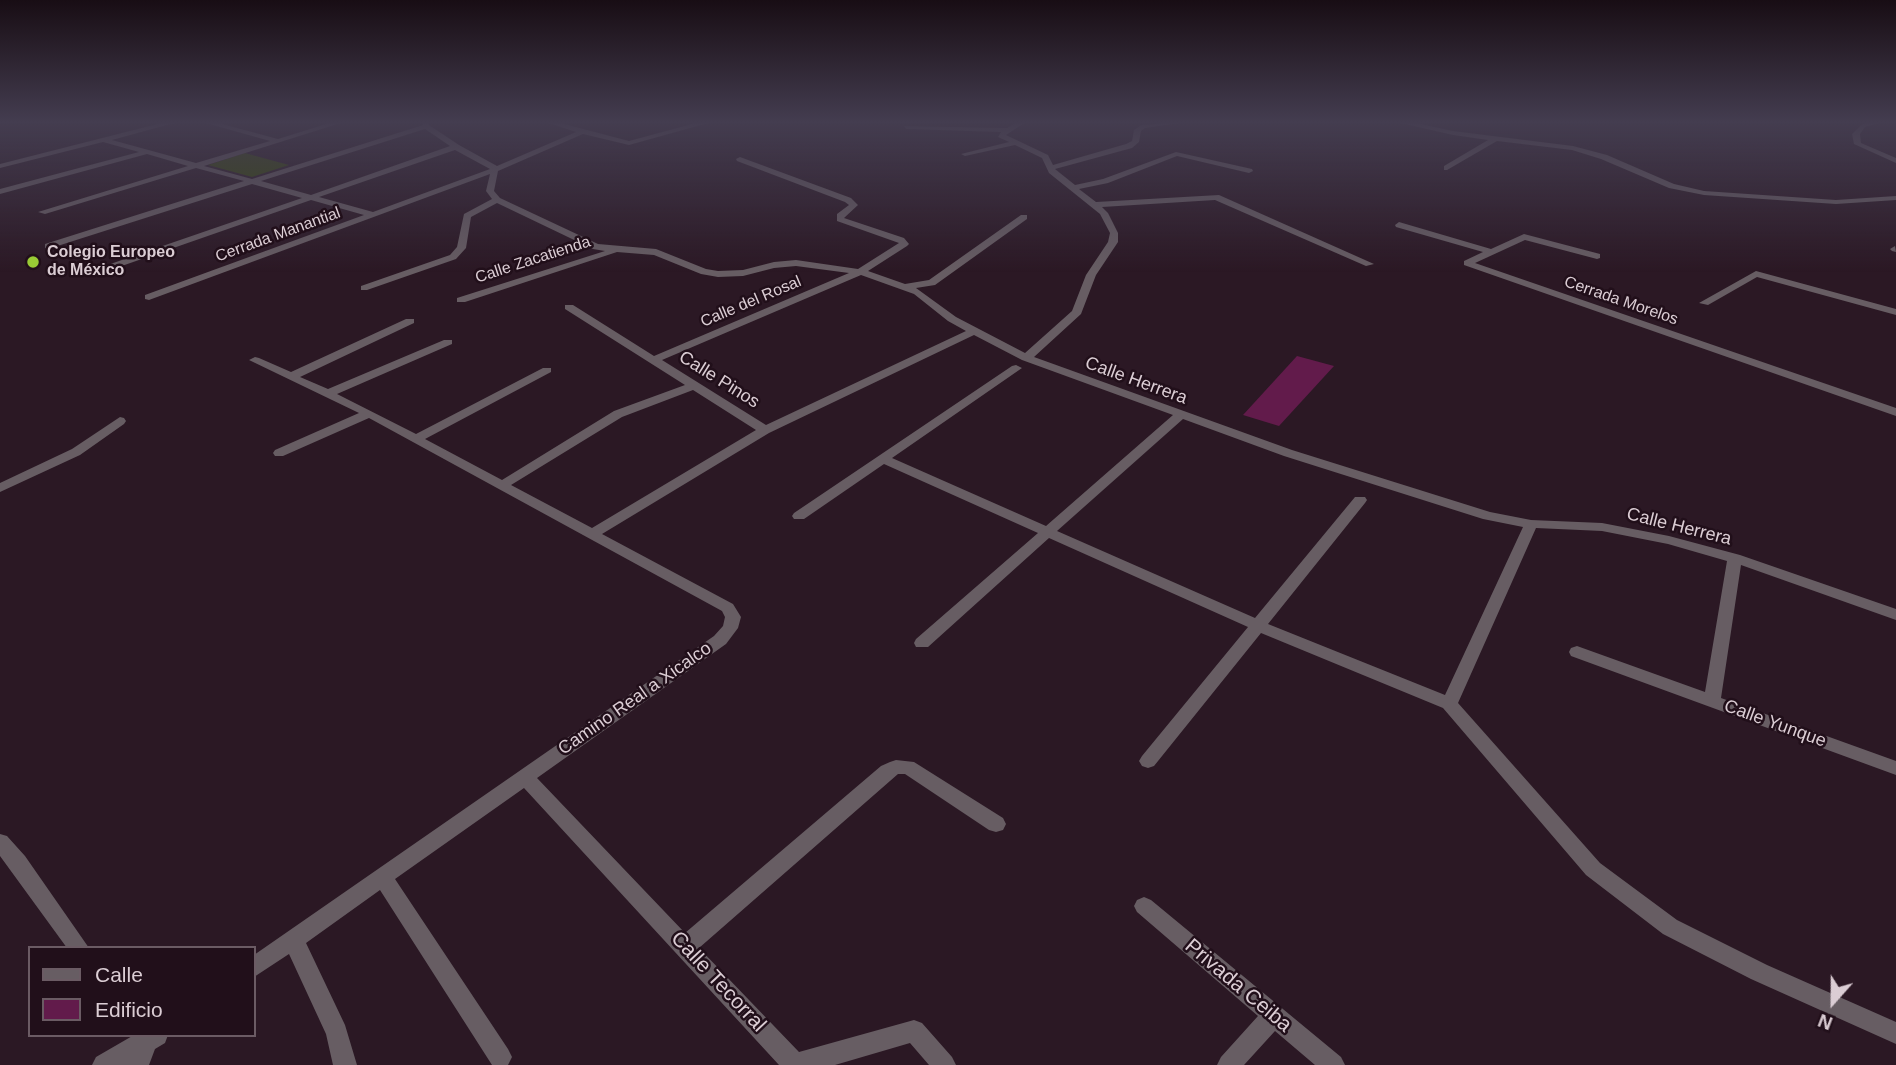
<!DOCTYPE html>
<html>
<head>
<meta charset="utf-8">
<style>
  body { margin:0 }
  #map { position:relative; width:1896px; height:1065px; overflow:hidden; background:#2b1824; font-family:Arial,sans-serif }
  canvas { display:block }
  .legend { position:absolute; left:28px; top:946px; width:228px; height:91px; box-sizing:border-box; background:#210f1a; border:2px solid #6b5b64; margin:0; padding:9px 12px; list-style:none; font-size:21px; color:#dbcdd4 }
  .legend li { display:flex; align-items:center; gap:14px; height:35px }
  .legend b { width:35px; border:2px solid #6b5b64 }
  .north { position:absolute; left:1798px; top:967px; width:70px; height:70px; -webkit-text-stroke:5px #210f1a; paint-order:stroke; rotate:201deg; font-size:19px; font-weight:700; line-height:28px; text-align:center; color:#dbcdd4 }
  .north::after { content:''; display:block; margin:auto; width:24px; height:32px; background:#dbcdd4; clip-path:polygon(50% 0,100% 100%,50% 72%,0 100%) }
</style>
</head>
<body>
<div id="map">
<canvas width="1896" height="1065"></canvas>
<ul class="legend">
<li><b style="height:9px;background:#675d63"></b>Calle</li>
<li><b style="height:19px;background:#621b4b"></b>Edificio</li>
</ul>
<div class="north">N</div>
</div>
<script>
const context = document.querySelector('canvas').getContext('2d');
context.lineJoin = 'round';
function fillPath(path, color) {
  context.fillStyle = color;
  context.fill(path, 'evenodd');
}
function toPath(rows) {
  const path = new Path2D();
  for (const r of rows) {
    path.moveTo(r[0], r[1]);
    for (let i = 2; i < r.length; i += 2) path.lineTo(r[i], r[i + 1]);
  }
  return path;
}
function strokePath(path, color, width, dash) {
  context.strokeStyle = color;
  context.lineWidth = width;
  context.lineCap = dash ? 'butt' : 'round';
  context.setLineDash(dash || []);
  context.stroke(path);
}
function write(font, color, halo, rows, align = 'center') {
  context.font = font + ' Arial,sans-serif';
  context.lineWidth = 5;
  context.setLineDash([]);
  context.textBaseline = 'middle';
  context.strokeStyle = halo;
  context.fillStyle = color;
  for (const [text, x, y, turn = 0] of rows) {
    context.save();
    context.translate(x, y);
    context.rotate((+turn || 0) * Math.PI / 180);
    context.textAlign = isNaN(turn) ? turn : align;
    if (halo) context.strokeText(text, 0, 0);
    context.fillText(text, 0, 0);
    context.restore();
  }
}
fillPath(toPath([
  [245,153,289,165,252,177,208,165]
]), '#334900');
fillPath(toPath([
  [1297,356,1334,366,1279,426,1243,415]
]), '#621b4b');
fillPath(toPath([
  [165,122,178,122,112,140,196,163,270,141,202,122,215,122,278,139,332,122,344,122,204,166,252,179,423,125,423,122,429,122,429,125,459,145,497,166,576,132,545,122,557,122,629,141,699,122,712,122,629,145,583,134,498,171,494,191,500,198,598,244,656,249,706,269,718,271,743,270,774,262,796,260,858,269,899,243,837,221,837,214,849,205,845,202,737,161,736,159,740,157,851,198,858,205,844,218,904,238,909,244,907,246,868,271,905,284,929,280,1021,215,1027,215,1027,219,935,285,916,288,956,317,1025,353,1072,311,1086,275,1108,242,1110,233,1100,214,1049,173,1042,158,1015,145,965,156,961,154,1009,142,998,137,1001,132,906,129,904,126,1007,128,1017,122,1026,122,1006,135,1048,155,1053,165,1126,144,1132,141,1134,130,1141,125,1187,122,1145,128,1141,131,1139,142,1132,148,1055,169,1075,185,1103,179,1176,152,1252,169,1253,171,1249,173,1177,156,1108,183,1079,189,1096,202,1219,195,1374,264,1366,266,1215,200,1102,207,1108,213,1118,233,1118,242,1096,275,1081,314,1034,357,1292,450,1490,512,1531,520,1602,523,1669,536,1740,555,1896,609,1896,620,1741,565,1721,698,1896,761,1896,775,1571,656,1569,652,1571,648,1577,646,1705,692,1727,561,1668,544,1602,531,1536,528,1458,703,1600,863,1677,920,1767,965,1896,1022,1896,1044,1751,979,1663,934,1586,875,1443,708,1261,633,1154,766,1148,768,1142,766,1139,761,1142,756,1248,627,1049,538,928,647,916,647,914,643,916,639,1038,533,884,464,804,519,794,519,792,516,794,513,1012,366,1016,365,1022,368,892,458,1046,526,1173,415,1022,360,974,335,769,433,602,534,733,604,741,617,738,628,726,644,537,778,685,933,881,766,890,762,896,760,914,762,1003,818,1006,824,1003,830,996,832,989,830,905,774,898,774,699,948,799,1052,914,1020,922,1023,952,1057,956,1065,929,1065,910,1043,835,1065,779,1065,524,788,395,879,508,1049,512,1057,508,1065,492,1065,380,890,306,943,345,1025,357,1065,333,1065,326,1034,289,954,254,977,254,955,714,636,723,626,725,617,722,611,369,418,283,456,275,456,273,453,275,450,359,413,249,360,255,357,259,358,291,372,406,319,414,319,414,323,300,377,328,389,444,340,452,340,452,344,337,394,416,434,543,368,551,368,551,372,425,439,502,480,614,411,685,385,565,309,565,305,573,305,654,356,849,273,796,266,774,268,743,276,718,277,701,274,654,255,617,252,465,302,457,302,457,298,605,251,593,249,497,203,471,217,466,248,456,259,367,290,361,290,361,286,450,255,457,247,464,214,492,199,486,191,490,174,149,300,145,299,145,295,364,215,311,200,93,276,90,275,90,271,302,198,252,184,48,249,45,248,45,244,244,181,196,168,45,214,38,212,188,166,147,154,0,194,0,189,139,152,103,142,0,168,0,164,165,122],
  [425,129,450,146,311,195,261,181,425,129],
  [455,150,490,169,373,212,319,197,455,150],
  [861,275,914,294,948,321,966,331,766,425,662,360,861,275],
  [693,390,756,430,592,528,511,485,622,417,693,390],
  [1183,419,1284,456,1483,519,1523,527,1445,695,1268,624,1365,503,1367,500,1365,497,1355,497,1255,618,1057,531,1183,419],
  [1396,122,1412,122,1453,131,1573,146,1607,155,1674,184,1704,191,1836,200,1896,196,1896,200,1836,204,1704,195,1669,188,1601,159,1572,150,1497,141,1447,170,1444,170,1444,166,1488,140,1453,135,1396,122],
  [1869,122,1882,122,1865,127,1860,134,1861,143,1896,158,1896,163,1854,144,1852,134,1861,125,1869,122],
  [1399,222,1491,249,1524,234,1600,254,1600,258,1597,259,1525,240,1475,263,1896,408,1896,416,1464,265,1464,261,1483,252,1396,227,1395,225,1399,222],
  [1895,246,1896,252,1892,251,1890,249,1895,246],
  [1756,271,1896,309,1896,315,1757,277,1708,305,1699,303,1756,271],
  [120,417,124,418,126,421,124,424,80,455,0,492,0,483,72,449,120,417],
  [0,834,7,836,25,856,89,948,67,948,0,856,0,834],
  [1144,897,1151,900,1341,1057,1345,1065,1315,1065,1275,1031,1244,1065,1217,1065,1221,1057,1258,1016,1137,912,1134,906,1137,900,1144,897],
  [134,1035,168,1035,165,1043,155,1049,149,1065,92,1065,96,1057,134,1035]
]), '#675d63');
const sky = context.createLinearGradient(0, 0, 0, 272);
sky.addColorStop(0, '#180d14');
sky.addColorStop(0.45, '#443d50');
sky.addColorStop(1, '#443d5000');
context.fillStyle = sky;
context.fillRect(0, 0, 1896, 272);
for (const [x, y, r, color] of [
  [33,262,7,"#99cb35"]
]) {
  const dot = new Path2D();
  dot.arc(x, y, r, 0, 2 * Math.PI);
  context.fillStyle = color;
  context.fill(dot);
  strokePath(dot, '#210f1a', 2.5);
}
write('16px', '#dbcdd4', '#210f1a', [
  ["Cerrada Manantial",278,235,-20],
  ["Calle Zacatienda",533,260,-18],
  ["Cerrada Morelos",1621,301,19],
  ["Calle del Rosal",751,302,-23]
]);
write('bold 16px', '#dbcdd4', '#210f1a', [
  ["Colegio Europeo",47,253],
  ["de México",47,271]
], 'left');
write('18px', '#dbcdd4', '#210f1a', [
  ["Calle Pinos",719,380,32],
  ["Calle Herrera",1136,381,20],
  ["Calle Herrera",1679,527,14],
  ["Camino Real a Xicalco",635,699,-35],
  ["Calle Yunque",1775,724,20]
]);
write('21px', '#dbcdd4', '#210f1a', [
  ["Calle Tecorral",718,982,47],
  ["Privada Ceiba",1238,986,40]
]);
</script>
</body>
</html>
